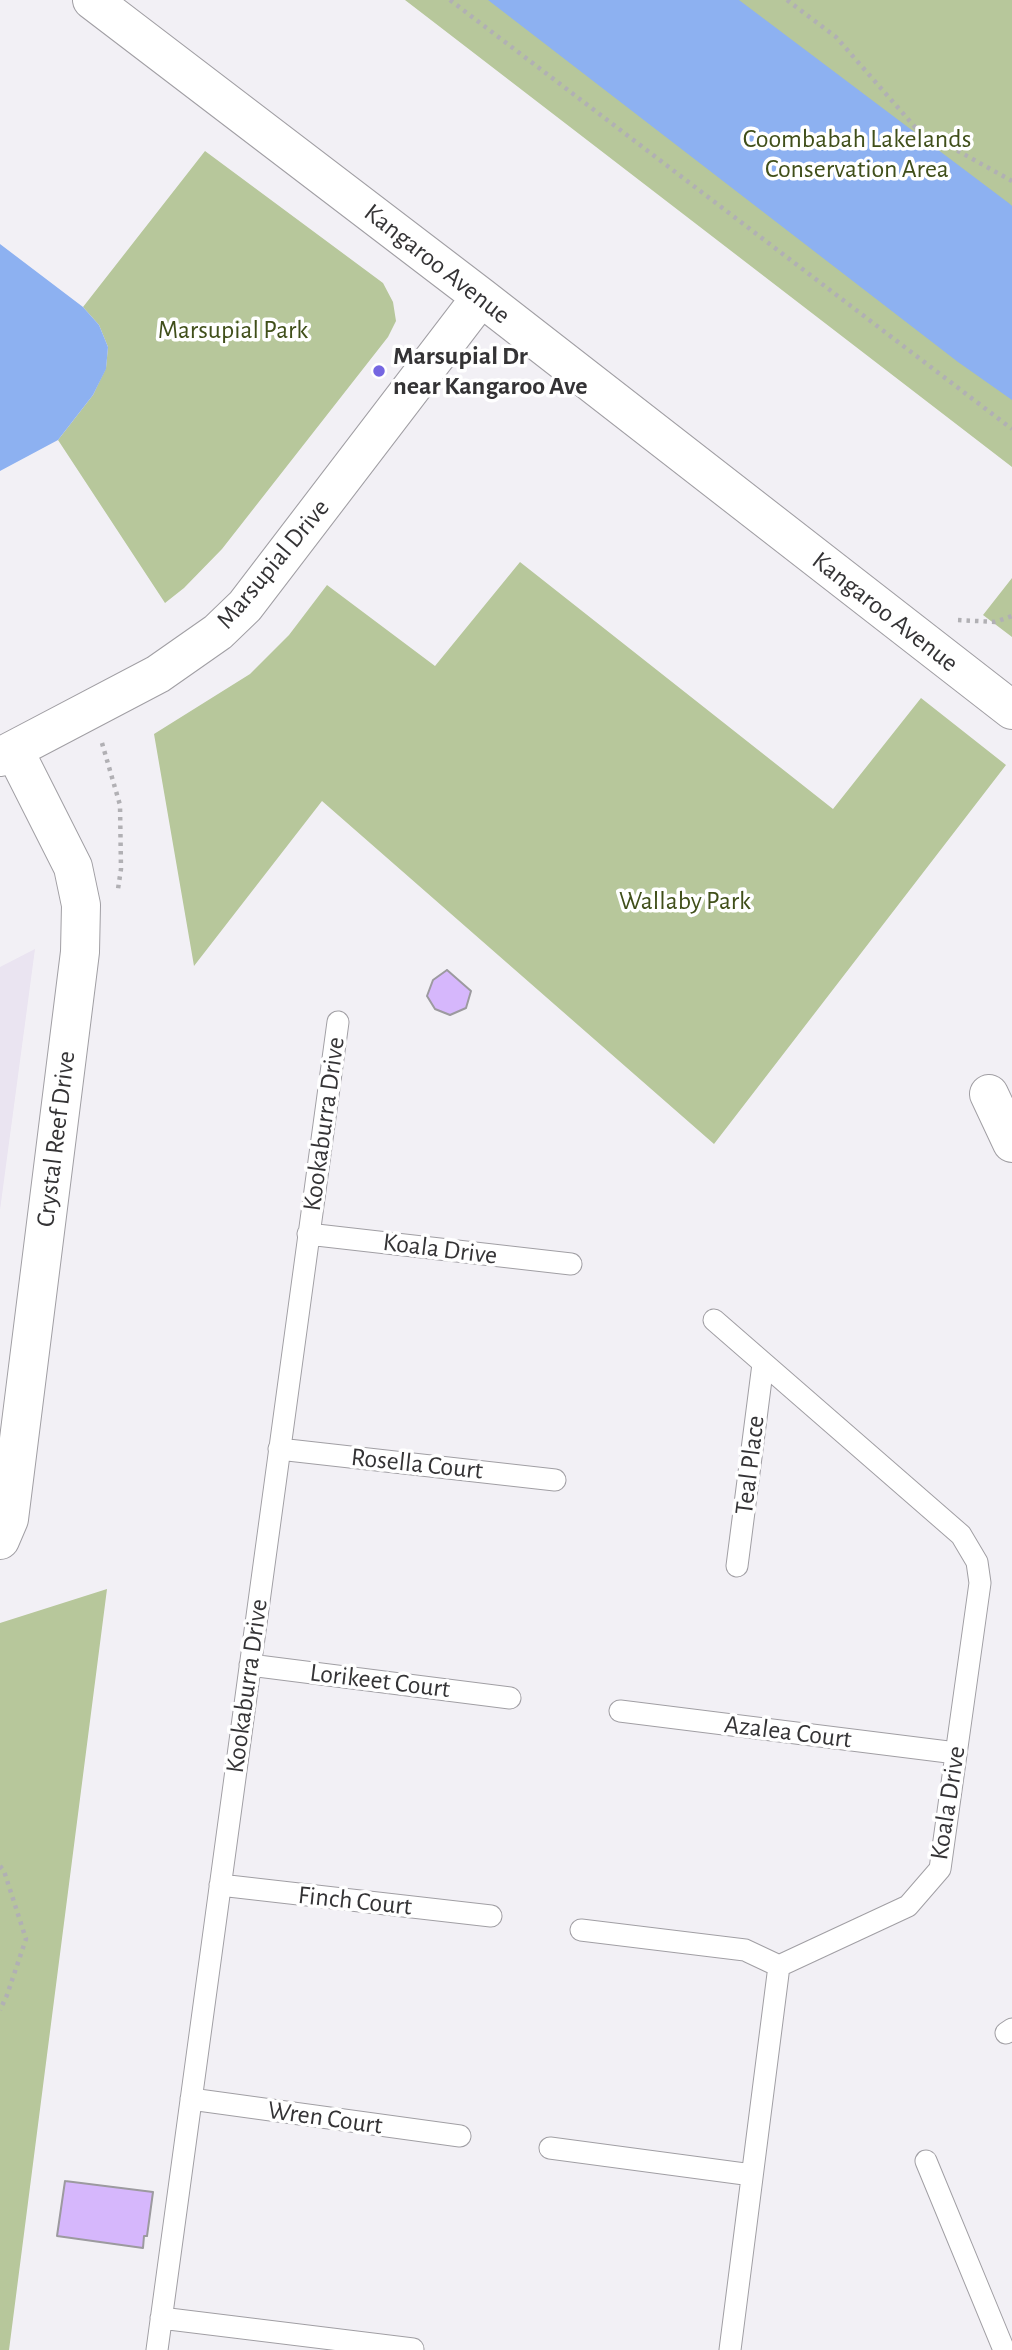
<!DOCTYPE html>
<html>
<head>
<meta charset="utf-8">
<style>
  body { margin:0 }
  canvas { display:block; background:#f2f0f5 }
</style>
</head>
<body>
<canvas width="1012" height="2350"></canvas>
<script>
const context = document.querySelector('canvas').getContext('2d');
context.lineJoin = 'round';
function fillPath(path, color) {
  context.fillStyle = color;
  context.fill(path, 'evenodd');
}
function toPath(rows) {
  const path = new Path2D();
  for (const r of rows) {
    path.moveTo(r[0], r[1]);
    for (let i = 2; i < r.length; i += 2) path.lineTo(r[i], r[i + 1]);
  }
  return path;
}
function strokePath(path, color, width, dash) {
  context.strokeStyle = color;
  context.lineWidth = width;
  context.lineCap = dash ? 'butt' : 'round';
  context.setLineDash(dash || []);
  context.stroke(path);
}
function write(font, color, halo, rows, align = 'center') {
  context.font = font + ' "Alegreya Sans",sans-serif';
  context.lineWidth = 7;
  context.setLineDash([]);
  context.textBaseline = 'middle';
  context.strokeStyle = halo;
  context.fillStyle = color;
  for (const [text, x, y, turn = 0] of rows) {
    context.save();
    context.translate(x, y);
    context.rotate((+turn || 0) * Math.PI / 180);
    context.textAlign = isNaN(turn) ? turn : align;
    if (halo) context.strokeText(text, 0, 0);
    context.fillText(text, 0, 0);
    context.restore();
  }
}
fillPath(toPath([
  [35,949,0,1210,0,967]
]), '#eae4f1');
fillPath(toPath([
  [405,0,1012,0,1012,467],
  [205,151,383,283,393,302,396,321,388,337,222,549,184,588,165,603,58,440,93,395,106,368,108,347,99,325,83,307],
  [520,562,833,809,921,698,1006,765,714,1144,322,801,194,966,154,734,250,674,289,635,327,585,435,666],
  [1012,578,1012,637,983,615],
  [107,1589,9,2350,0,2350,0,1623]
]), '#b7c79b');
fillPath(toPath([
  [488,0,739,0,1010,204,1012,206,1012,400,958,362],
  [0,244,83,307,99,325,108,347,106,369,93,395,58,440,0,471]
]), '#8db1f1');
const building = toPath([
  [447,970,471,991,466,1008,450,1015,435,1009,427,996,433,980,447,970],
  [65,2181,153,2192,147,2236,144,2236,143,2248,57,2236,65,2181]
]);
fillPath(building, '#d6b7fc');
strokePath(building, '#9c9a9f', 2);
const service = toPath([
  [308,1234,571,1264],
  [714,1320,961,1535,977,1562,980,1583,940,1869,908,1906,779,1966,730,2350],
  [279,1449,555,1480],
  [737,1566,763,1364],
  [250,1665,510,1698],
  [620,1711,956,1753],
  [220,1885,491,1916],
  [581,1930,745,1950,779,1966],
  [1006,2033,1012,2029],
  [191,2099,460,2136],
  [550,2148,752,2175],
  [926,2161,1004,2350],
  [161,2318,413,2349],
  [157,2350,338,1022]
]);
const minor = toPath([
  [92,0,481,297,1012,710],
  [0,757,158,674,218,632,245,606,481,297],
  [989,1094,1012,1143],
  [0,1540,9,1519,80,952,81,905,73,867,14,750]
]);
strokePath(service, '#a19fa4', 23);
strokePath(minor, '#a19fa4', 40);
strokePath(toPath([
  [450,0,1012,429],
  [787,0,836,37,915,127,1012,181],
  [958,620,995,622,1012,616],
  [102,743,120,805,121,869,118,889],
  [0,1866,4,1871,26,1939,7,1995,0,2010]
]), '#b1b0b4', 4.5, [3.5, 5]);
strokePath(service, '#fff', 21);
strokePath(minor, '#fff', 38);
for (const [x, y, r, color] of [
  [379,371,7,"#7566e1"]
]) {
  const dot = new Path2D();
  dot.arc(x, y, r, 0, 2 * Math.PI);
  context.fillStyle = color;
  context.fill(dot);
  strokePath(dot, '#fff', 2.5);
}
write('26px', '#404f1a', '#fff', [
  ["Coombabah Lakelands",857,139],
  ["Conservation Area",857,169],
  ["Marsupial Park",233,330],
  ["Wallaby Park",685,901]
]);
write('26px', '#343335', '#fff', [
  ["Kangaroo Avenue",437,264,38],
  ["Marsupial Drive",273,564,-50],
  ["Kangaroo Avenue",885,612,38],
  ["Kookaburra Drive",324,1124,-82],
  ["Crystal Reef Drive",56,1139,-83],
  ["Koala Drive",440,1249,7],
  ["Rosella Court",417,1464,6],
  ["Teal Place",750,1465,-83],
  ["Lorikeet Court",380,1681,7],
  ["Kookaburra Drive",247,1686,-82],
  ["Azalea Court",788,1732,7],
  ["Koala Drive",948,1803,-81],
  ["Finch Court",355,1901,6],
  ["Wren Court",325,2118,8]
]);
write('bold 26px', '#343335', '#fff', [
  ["Marsupial Dr",393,356],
  ["near Kangaroo Ave",393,386]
], 'left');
</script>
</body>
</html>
